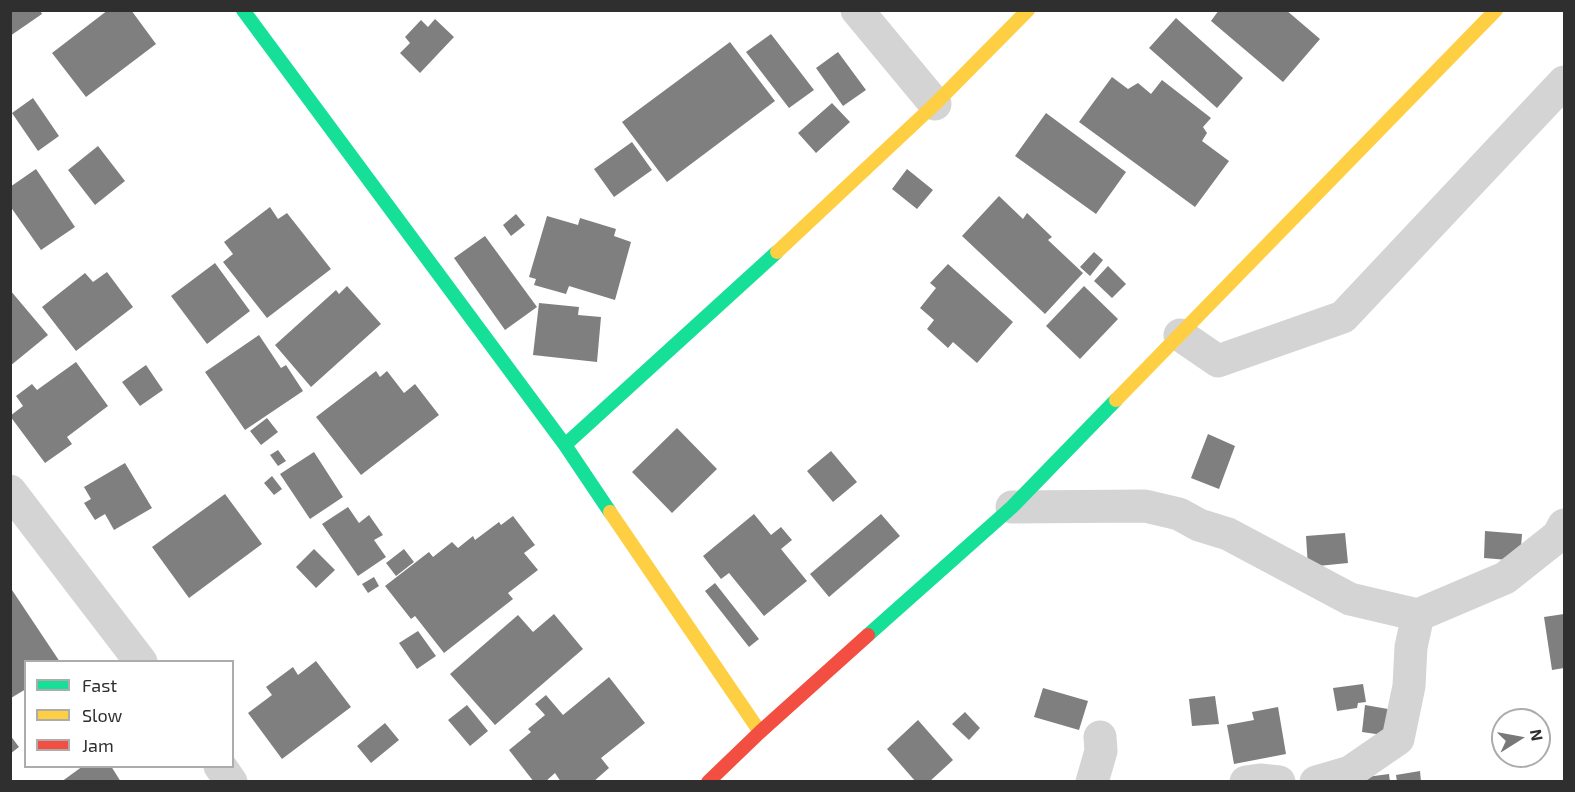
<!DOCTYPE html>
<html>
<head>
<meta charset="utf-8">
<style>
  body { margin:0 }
  #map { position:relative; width:1575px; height:792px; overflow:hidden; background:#fff; font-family:"Exo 2",sans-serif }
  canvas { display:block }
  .frame { position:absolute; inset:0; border:12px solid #2f2f2f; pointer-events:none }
  .legend { position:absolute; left:24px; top:660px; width:210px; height:108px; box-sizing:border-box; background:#fff; border:2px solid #acacac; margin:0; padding:8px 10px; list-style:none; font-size:18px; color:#2f2f2f }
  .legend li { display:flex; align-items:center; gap:12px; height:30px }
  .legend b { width:30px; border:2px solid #acacac }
  .north { position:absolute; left:1491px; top:708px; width:60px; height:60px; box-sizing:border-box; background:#fff; border:2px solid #acacac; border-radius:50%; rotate:79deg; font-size:16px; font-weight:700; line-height:24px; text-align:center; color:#2f2f2f }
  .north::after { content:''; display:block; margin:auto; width:21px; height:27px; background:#787878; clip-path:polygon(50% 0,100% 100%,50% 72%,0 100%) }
</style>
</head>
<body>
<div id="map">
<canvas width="1575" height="792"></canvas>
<div class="frame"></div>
<ul class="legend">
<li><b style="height:8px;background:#16e098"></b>Fast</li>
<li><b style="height:8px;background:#ffcf43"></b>Slow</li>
<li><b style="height:8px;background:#f24e42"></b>Jam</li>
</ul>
<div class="north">N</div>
</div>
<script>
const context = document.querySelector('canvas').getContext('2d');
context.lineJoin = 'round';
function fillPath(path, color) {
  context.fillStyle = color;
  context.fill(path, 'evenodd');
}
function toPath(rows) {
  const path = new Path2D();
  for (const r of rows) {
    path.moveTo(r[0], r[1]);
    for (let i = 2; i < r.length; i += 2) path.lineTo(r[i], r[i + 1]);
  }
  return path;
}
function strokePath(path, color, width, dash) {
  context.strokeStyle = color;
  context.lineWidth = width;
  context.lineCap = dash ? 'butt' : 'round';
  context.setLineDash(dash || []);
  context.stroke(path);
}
fillPath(toPath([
  [10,10,40,10,42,14,10,36],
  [108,10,131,10,156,44,86,97,52,53],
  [1219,10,1286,10,1320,39,1283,82,1211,21],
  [1176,18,1243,78,1217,108,1149,48],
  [435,19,454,37,420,73,400,53,410,43,405,37,421,20,428,27],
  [771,34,814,90,789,108,746,52],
  [730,42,775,101,667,182,622,122],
  [838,52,866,90,843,106,816,68],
  [1112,77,1128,89,1138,83,1151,94,1162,80,1211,118,1203,127,1207,133,1202,141,1229,161,1195,207,1079,122],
  [33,98,59,136,38,151,12,113],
  [832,103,850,122,816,153,798,133],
  [1046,113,1126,172,1096,214,1015,156],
  [632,142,652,170,614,197,594,169],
  [98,146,125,181,95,205,68,170],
  [36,169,75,227,41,250,10,206,10,187],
  [907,169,933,190,917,209,892,189],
  [999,196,1023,219,1027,213,1052,237,1048,240,1083,273,1045,314,962,236],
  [270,207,278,219,287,213,331,269,267,318,223,262,233,254,224,242],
  [516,214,525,225,511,236,503,225],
  [547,216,578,225,580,218,616,229,614,236,631,242,615,300,569,286,566,294,534,285,536,279,529,277],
  [485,236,537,307,505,330,454,258],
  [1094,252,1103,260,1090,276,1080,267],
  [215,263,250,311,207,344,171,296],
  [948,264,1013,322,977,363,953,342,948,348,927,329,934,320,920,308,936,288,930,283],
  [1108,266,1126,284,1112,298,1094,281],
  [107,272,133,307,76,351,42,307,85,273,93,282],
  [347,286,381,324,311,387,275,345,336,290,339,294],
  [1084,286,1118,319,1080,359,1046,326],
  [10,290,48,335,10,366],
  [539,303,579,307,578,315,601,317,597,362,533,355],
  [259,335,281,368,286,365,303,391,245,430,205,372],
  [76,362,108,406,67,437,72,444,45,463,10,416,23,406,16,396,32,384,37,390],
  [146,365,163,390,140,406,122,382],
  [376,371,380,377,387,371,404,393,415,384,439,415,361,475,316,417],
  [267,418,278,432,261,445,250,431],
  [677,428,717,469,672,513,632,472],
  [1208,434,1235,446,1219,489,1191,478],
  [278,450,286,461,278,466,270,455],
  [831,451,857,482,833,502,807,471],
  [314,452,343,497,310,519,280,474],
  [125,463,152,508,114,530,105,514,95,520,84,503,91,499,84,487],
  [272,476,282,489,274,495,264,483],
  [225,494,262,544,189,598,152,547],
  [348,507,359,523,369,515,383,535,374,540,386,557,358,576,322,524],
  [754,514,771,535,781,527,792,540,781,549,807,581,764,616,729,573,721,579,703,556],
  [881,514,900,536,829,597,810,574],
  [513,516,535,545,524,553,538,570,508,593,513,599,444,653,415,616,411,619,385,586,429,552,433,557,452,542,458,548,473,536,475,540,499,522,501,525],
  [1485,531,1522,534,1520,561,1484,558],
  [1345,533,1348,563,1308,567,1306,536],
  [314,549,335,570,316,588,296,567],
  [404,549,414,562,396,576,386,563],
  [374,577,379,586,368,593,362,584],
  [715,583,759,639,749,647,705,591],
  [10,587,60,662,26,662,26,689,11,698],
  [554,614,583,649,495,725,450,674,518,615,533,632],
  [1564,614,1564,668,1552,670,1544,617],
  [418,631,436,656,417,669,399,643],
  [316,661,351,707,282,759,248,713,272,695,266,687,293,667,298,675],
  [609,677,645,723,601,758,609,768,593,782,561,782,555,773,545,782,534,782,509,750,531,732,528,729,545,715,535,704,546,695,563,715],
  [1363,684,1366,702,1358,703,1357,708,1337,711,1333,688],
  [1043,688,1088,701,1079,730,1034,717],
  [1215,696,1219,724,1192,726,1189,699],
  [467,705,488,731,470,746,448,720],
  [1365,705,1388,709,1383,735,1362,732],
  [1278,707,1286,754,1234,764,1227,725,1254,720,1252,712],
  [965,712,980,728,969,740,952,724],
  [918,720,953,760,929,782,916,782,887,749],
  [385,723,399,740,371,763,357,746],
  [10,735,19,747,10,754],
  [83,766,111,766,121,782,61,782],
  [1420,771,1421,782,1397,782,1396,775],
  [1389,774,1390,782,1360,782,1359,778]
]), '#7f7f7f');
strokePath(toPath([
  [857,10,935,104],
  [1180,335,1218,361,1343,317,1564,82],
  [10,491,141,662],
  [1012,507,1145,506,1179,514,1199,525,1228,534,1350,599,1418,615,1505,578,1558,536,1564,525],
  [220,766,231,782],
  [1092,782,1101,751,1100,737],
  [1246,782,1260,780,1279,782],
  [1316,782,1350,772,1398,739,1409,686,1411,647,1418,615]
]), '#d4d4d4', 33);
strokePath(toPath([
  [243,10,565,445,610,512],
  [565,445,777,252],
  [868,635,1012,507,1116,400]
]), '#16e098', 14);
strokePath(toPath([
  [777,252,935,104,1028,10],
  [1116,400,1496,10],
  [610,512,760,732]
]), '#ffcf43', 14);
strokePath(toPath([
  [708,782,760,732,868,635]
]), '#f24e42', 14);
</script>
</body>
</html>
